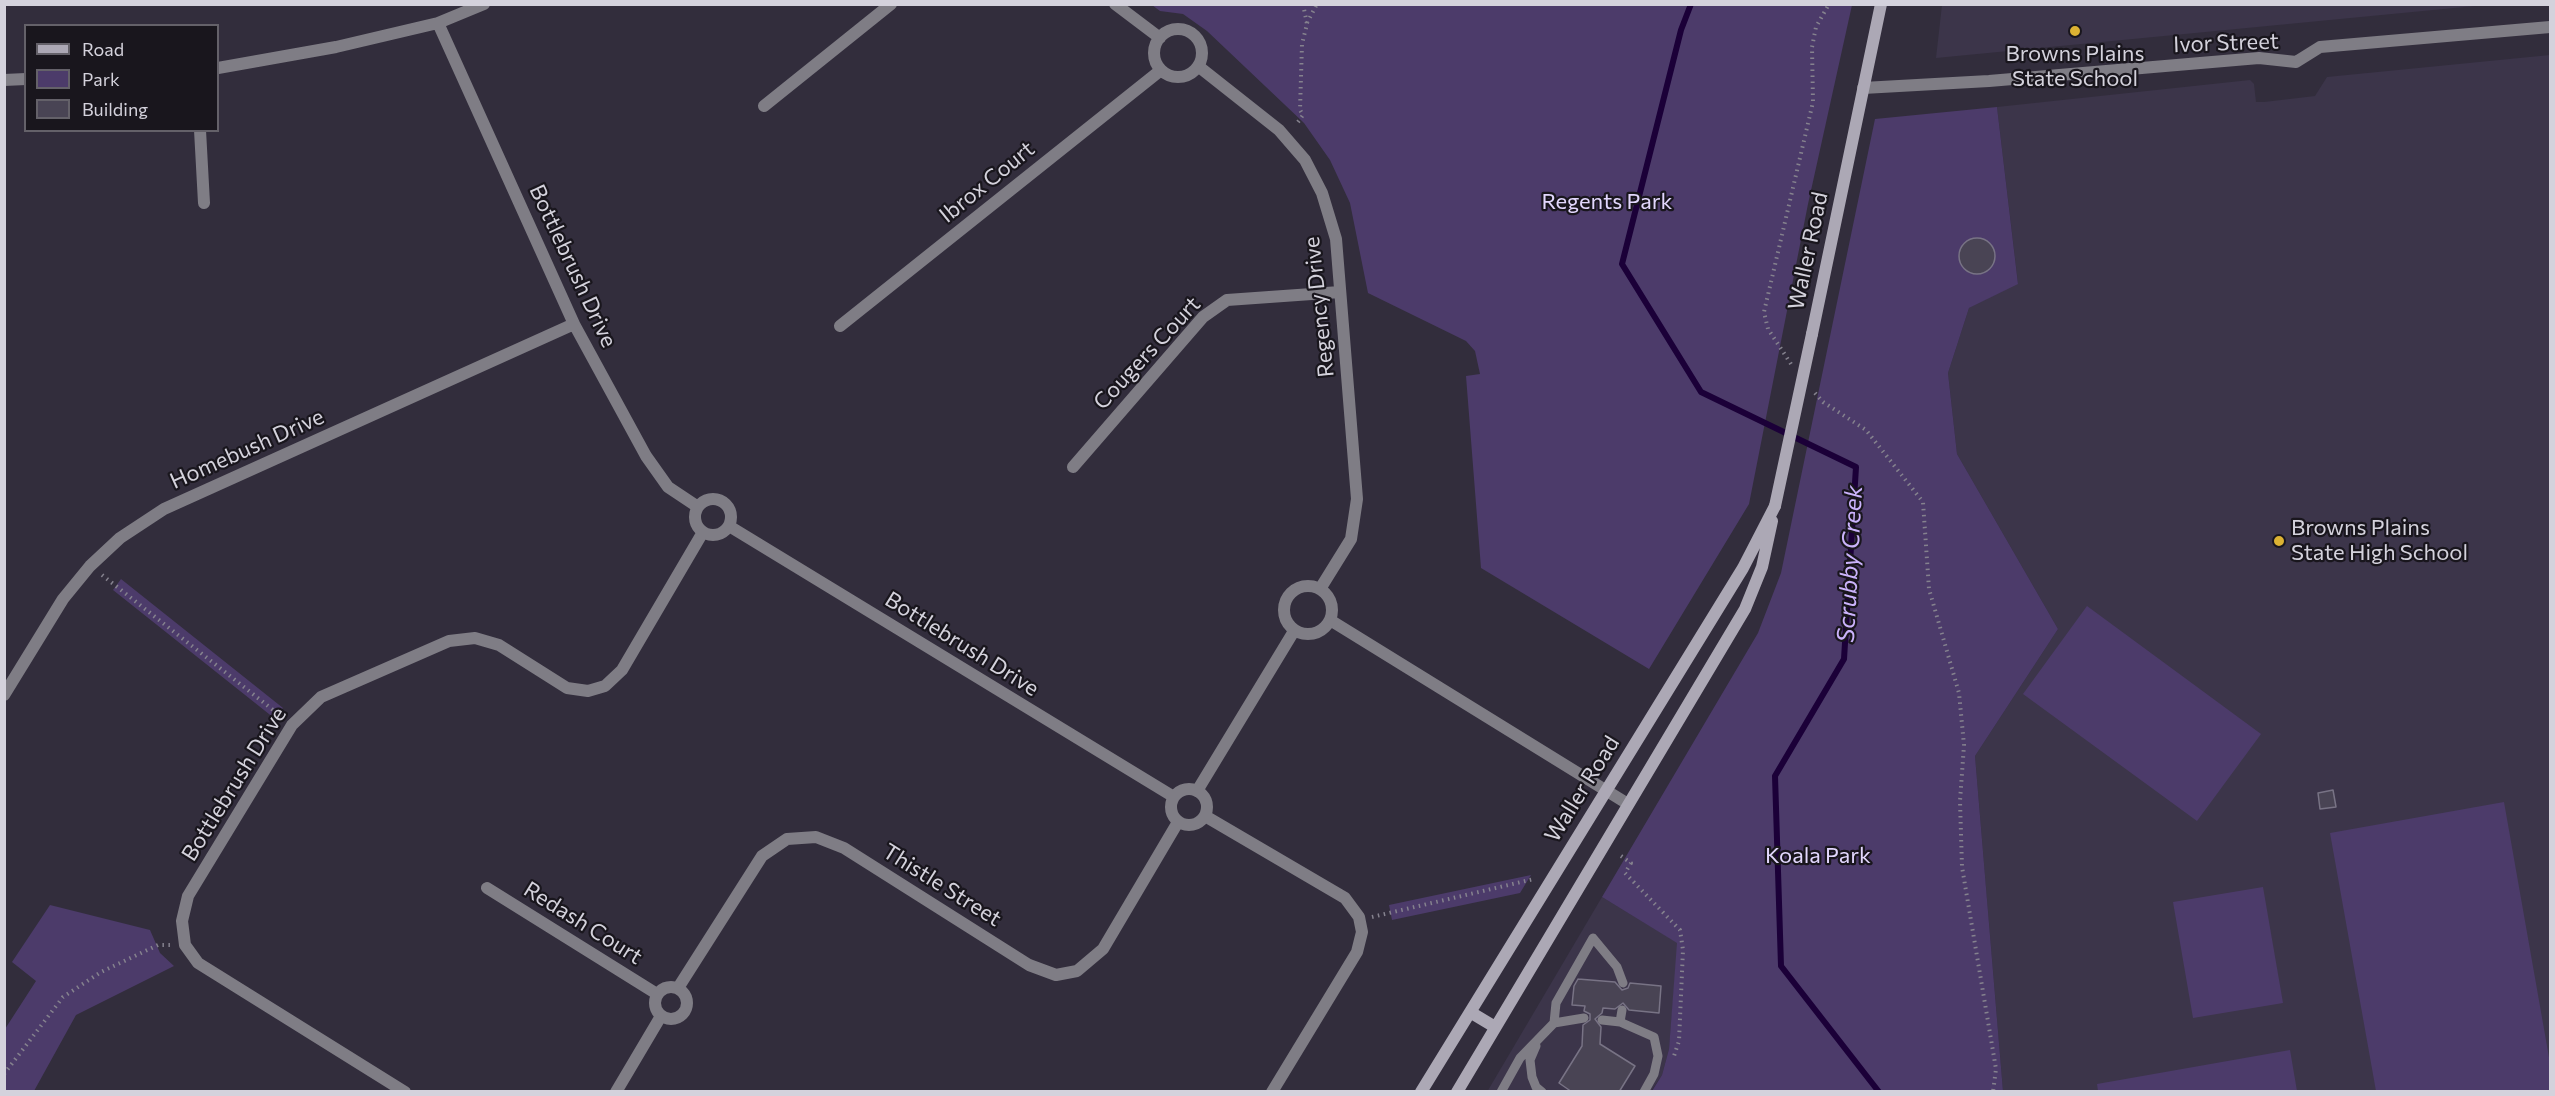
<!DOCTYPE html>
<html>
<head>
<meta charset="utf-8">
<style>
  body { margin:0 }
  #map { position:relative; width:2555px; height:1096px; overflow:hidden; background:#322d3c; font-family:Commissioner,sans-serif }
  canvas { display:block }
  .frame { position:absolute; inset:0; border:6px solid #d4d2dc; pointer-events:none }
  .legend { position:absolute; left:24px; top:24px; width:195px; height:108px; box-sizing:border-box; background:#19161d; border:2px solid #646169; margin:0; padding:8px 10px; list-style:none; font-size:18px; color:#d4d2dc }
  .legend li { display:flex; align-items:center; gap:12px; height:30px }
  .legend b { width:30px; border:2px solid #646169 }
</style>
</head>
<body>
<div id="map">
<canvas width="2555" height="1096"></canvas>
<div class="frame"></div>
<ul class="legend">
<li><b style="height:8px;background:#aca8b5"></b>Road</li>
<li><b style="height:16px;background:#4c3b6a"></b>Park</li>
<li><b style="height:16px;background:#494454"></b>Building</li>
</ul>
</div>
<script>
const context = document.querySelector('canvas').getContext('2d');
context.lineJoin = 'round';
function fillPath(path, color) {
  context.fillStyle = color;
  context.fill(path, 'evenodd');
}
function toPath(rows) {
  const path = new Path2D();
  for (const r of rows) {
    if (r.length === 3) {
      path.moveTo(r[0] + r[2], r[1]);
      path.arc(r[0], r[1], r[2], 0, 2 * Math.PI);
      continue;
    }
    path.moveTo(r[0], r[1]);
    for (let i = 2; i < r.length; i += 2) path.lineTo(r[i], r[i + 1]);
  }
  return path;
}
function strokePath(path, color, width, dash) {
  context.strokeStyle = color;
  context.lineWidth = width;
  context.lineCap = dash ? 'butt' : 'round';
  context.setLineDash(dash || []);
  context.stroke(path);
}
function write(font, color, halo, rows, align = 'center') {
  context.font = font + ' Commissioner,sans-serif';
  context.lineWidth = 4.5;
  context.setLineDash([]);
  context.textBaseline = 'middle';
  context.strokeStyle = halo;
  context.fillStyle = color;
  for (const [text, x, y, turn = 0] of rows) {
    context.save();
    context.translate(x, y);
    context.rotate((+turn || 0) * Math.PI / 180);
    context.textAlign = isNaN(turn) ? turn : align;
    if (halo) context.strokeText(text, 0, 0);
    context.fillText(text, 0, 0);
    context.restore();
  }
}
fillPath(toPath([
  [1942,5,1942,4,2485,5,1936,58],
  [2550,55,2550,1091,2003,1091,1975,756,2058,629,1957,454,1948,373,1969,308,2018,283,1997,107,2250,80,2254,84,2256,102,2264,102,2315,96,2327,77],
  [1602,897,1678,943,1669,1049,1662,1075,1651,1091,1487,1092]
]), '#3c354a');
fillPath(toPath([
  [1152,5,1852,5,1808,204,1749,504,1649,669,1481,568,1466,376,1480,374,1475,351,1466,341,1368,293,1350,203,1330,160,1304,123,1207,31,1183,14,1160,11],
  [1997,107,2018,284,1969,308,1948,373,1957,454,2058,629,1975,756,2003,1091,1652,1091,1662,1075,1669,1049,1677,943,1602,897,1758,633,1781,573,1875,119],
  [121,579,283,708,274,718,113,590],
  [2087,606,2261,734,2197,821,2023,694],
  [2504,802,2550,1063,2550,1091,2376,1091,2330,833],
  [1531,875,1520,893,1392,920,1389,905],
  [2263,887,2283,1003,2193,1018,2173,902],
  [50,905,150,930,160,953,174,966,76,1015,34,1091,5,1091,5,1029,36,981,12,962],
  [2290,1050,2297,1091,2098,1091,2097,1084]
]), '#4c3b6a');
strokePath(toPath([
  [1691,4,1681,30,1622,264,1701,392,1856,467,1844,659,1775,776,1781,966,1879,1092]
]), '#1b0038', 6);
const building = toPath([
  [1977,256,18],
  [2333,790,2336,807,2320,809,2318,793,2333,790],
  [1578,979,1615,982,1622,990,1628,988,1630,983,1661,986,1659,1013,1629,1010,1623,1003,1615,1009,1603,1008,1602,1013,1595,1019,1601,1027,1600,1044,1635,1066,1619,1092,1572,1092,1559,1083,1582,1046,1583,1025,1590,1020,1590,1014,1584,1011,1585,1006,1572,1005,1574,986,1578,979]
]);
fillPath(building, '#494454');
strokePath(building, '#787385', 1.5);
strokePath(toPath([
  [1307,23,1317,4],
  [1298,122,1303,115,1300,110,1302,44,1307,24,1303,4],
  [1791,364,1768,329,1764,312,1813,102,1812,47,1816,27,1829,4],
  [1815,393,1823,402,1866,430,1923,502,1929,589,1959,693,1964,745,1960,801,1962,867,1996,1069,1993,1092],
  [102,575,282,717],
  [1621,856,1631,863,1625,873,1680,930,1683,950,1679,1041,1673,1059],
  [1372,917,1534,879],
  [4,1074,63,997,101,972,158,945,172,945]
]), '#85828e', 4, [1.5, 4.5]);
strokePath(toPath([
  [1602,1020,1620,1022,1622,1010],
  [1620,1022,1654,1037,1658,1056,1654,1074,1644,1092],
  [1554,1023,1556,1003,1593,938,1617,967,1623,983],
  [1536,1046,1530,1060,1532,1077,1536,1087,1542,1092],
  [1501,1092,1520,1058,1554,1023,1584,1018]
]), '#7f7d85', 9);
strokePath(toPath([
  [1115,4,1160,38],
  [438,23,574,324,646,456,668,487,698,507],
  [1178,53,24],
  [1198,66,1279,130,1305,160,1322,193,1336,239,1357,499,1351,539,1320,589],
  [218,68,336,47,438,23,484,4],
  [4,80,26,79],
  [1863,88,1989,81,2259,58,2296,62,2320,47,2550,27],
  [764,106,891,4],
  [200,130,204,203],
  [840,326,1161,70],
  [1073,467,1203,317,1227,300,1340,292],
  [713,517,18],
  [729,526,1174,797],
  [1308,610,24],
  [1330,620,1628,804],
  [4,695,63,599,90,566,120,538,164,509,574,324],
  [1189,807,18],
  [1197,791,1294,631],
  [1205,816,1345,898,1359,917,1362,932,1357,952,1272,1092],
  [487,888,657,994],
  [671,1003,16],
  [678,988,762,856,787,839,816,837,844,848,1029,965,1056,975,1077,971,1103,949,1178,822],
  [405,1092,198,963,185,945,182,921,188,896,292,725,321,697,449,641,475,638,499,645,567,688,588,691,605,686,622,670,703,532],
  [616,1092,661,1016]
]), '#7f7d85', 12);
strokePath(toPath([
  [1812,334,1881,4],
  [1470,1012,1495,1027],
  [1421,1092,1743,568,1775,506],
  [1457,1092,1745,609,1762,567,1772,521]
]), '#aca8b5', 12);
strokePath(toPath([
  [1775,506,1812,334]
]), '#aca8b5', 12);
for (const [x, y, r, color] of [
  [2075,31,6,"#dcb233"],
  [2279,541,6,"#dcb233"]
]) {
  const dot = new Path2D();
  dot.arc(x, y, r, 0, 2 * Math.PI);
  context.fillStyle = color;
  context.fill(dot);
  strokePath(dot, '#19161d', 2);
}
write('22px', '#d4d2dc', '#19161d', [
  ["Ivor Street",2226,43,-2],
  ["Ibrox Court",987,182,-39],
  ["Waller Road",1808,251,-78],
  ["Bottlebrush Drive",573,266,65],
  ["Regency Drive",1319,307,-96],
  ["Cougers Court",1147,353,-47],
  ["Homebush Drive",247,449,-24],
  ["Bottlebrush Drive",962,644,32],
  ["Bottlebrush Drive",234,784,-58],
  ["Waller Road",1582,789,-58],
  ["Thistle Street",942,885,32],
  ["Redash Court",583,923,32]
]);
write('22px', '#d4d2dc', '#19161d', [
  ["Browns Plains",2075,54],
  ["State School",2075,79],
  ["Browns Plains",2291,528,"left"],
  ["State High School",2291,553,"left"]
]);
write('22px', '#e2d7fd', '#19161d', [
  ["Regents Park",1607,202],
  ["Koala Park",1818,856]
]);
write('italic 24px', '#cbb3fc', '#19161d', [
  ["Scrubby Creek",1850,564,-87]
]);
</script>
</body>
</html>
